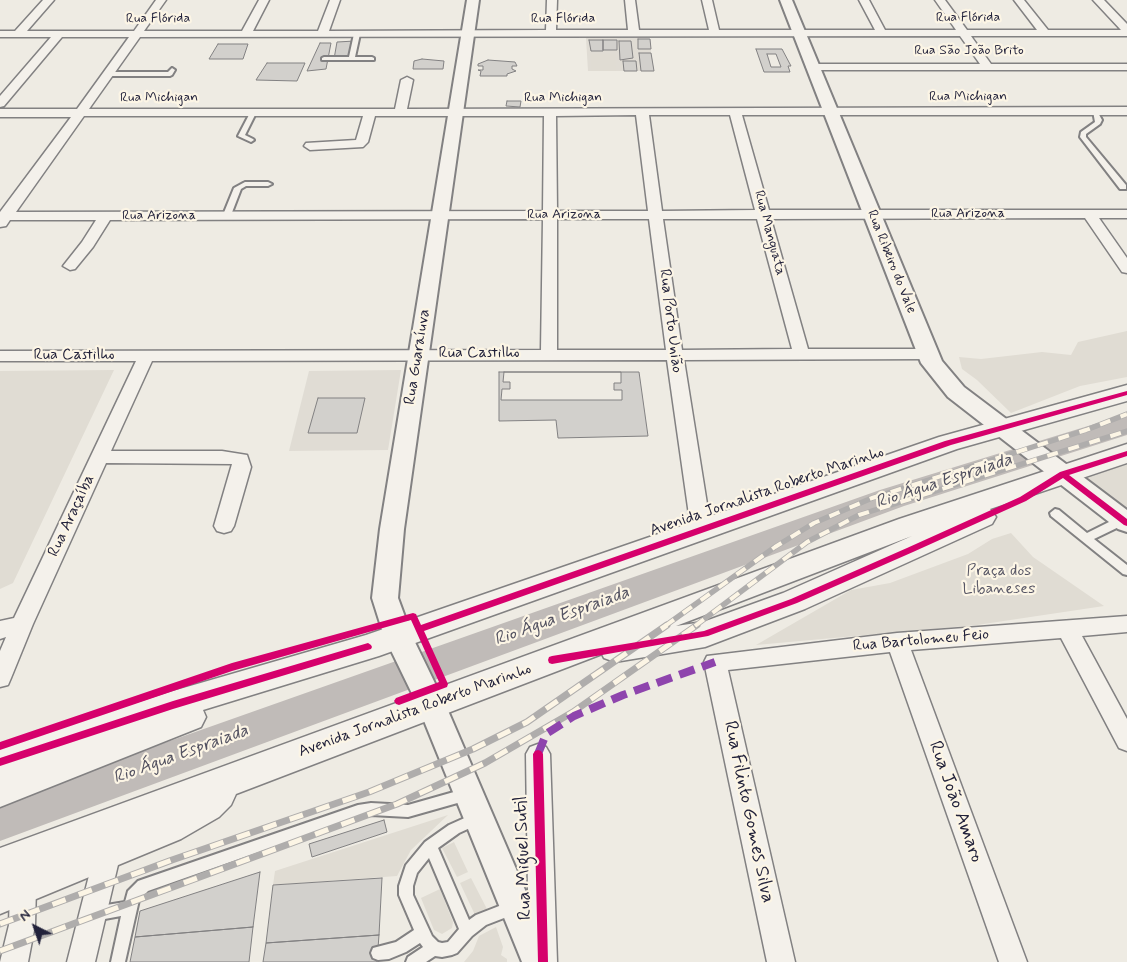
<!DOCTYPE html>
<html>
<head>
<meta charset="utf-8">
<style>
  body { margin:0 }
  #map { position:relative; width:1127px; height:962px; overflow:hidden; background:#eeebe3; font-family:Mynerve,sans-serif }
  canvas { display:block }
  .north { position:absolute; left:10px; top:902px; width:50px; height:50px; -webkit-text-stroke:4px #fcf5e5; paint-order:stroke; rotate:319deg; font-size:14px; font-weight:700; line-height:20px; text-align:center; color:#22223b }
  .north::after { content:''; display:block; margin:auto; width:18px; height:22px; background:#22223b; clip-path:polygon(50% 0,100% 100%,50% 72%,0 100%) }
</style>
</head>
<body>
<div id="map">
<canvas width="1127" height="962"></canvas>
<div class="north">N</div>
</div>
<script>
const context = document.querySelector('canvas').getContext('2d');
context.lineJoin = 'round';
function fillPath(path, color) {
  context.fillStyle = color;
  context.fill(path, 'evenodd');
}
function toPath(rows) {
  const path = new Path2D();
  for (const r of rows) {
    path.moveTo(r[0], r[1]);
    for (let i = 2; i < r.length; i += 2) path.lineTo(r[i], r[i + 1]);
  }
  return path;
}
function strokePath(path, color, width, dash) {
  context.strokeStyle = color;
  context.lineWidth = width;
  context.lineCap = dash ? 'butt' : 'round';
  context.setLineDash(dash || []);
  context.stroke(path);
}
function write(font, color, halo, rows, align = 'center') {
  context.font = font + ' Mynerve,sans-serif';
  context.lineWidth = 4.5;
  context.setLineDash([]);
  context.textBaseline = 'middle';
  context.strokeStyle = halo;
  context.fillStyle = color;
  for (const [text, x, y, turn = 0] of rows) {
    context.save();
    context.translate(x, y);
    context.rotate((+turn || 0) * Math.PI / 180);
    context.textAlign = isNaN(turn) ? turn : align;
    if (halo) context.strokeText(text, 0, 0);
    context.fillText(text, 0, 0);
    context.restore();
  }
}
fillPath(toPath([
  [586,38,649,38,654,71,588,71],
  [401,370,388,450,289,451,309,371]
]), '#e0dcd4');
fillPath(toPath([
  [591,54,615,54,616,71,591,71],
  [1127,331,1127,377,1080,386,1011,413,977,380,962,369,959,357,981,359,1042,352,1071,355,1078,342],
  [114,370,13,583,0,589,0,371],
  [1127,454,1127,522,1065,475],
  [1011,533,1033,557,1104,606,977,625,756,645,851,590,890,583,968,554,992,539],
  [448,815,411,850,397,876,273,885,275,871],
  [454,842,468,872,457,877,442,848],
  [471,878,487,909,475,915,460,883],
  [440,889,453,922,452,928,442,934,434,930,421,898],
  [496,927,503,947,501,955,507,959,507,962,464,962,473,951,479,936]
]), '#e0dcd3');
fillPath(toPath([
  [1127,414,1127,435,904,506,0,841,0,801,880,490,1127,414]
]), '#c0bbb8');
const building = toPath([
  [638,39,650,39,651,49,638,49,638,39],
  [589,40,603,40,603,51,591,51,589,40],
  [603,40,617,40,617,50,603,50,603,40],
  [355,41,352,59,334,59,337,42,355,41],
  [619,41,631,41,633,58,620,60,619,41],
  [320,43,331,43,326,69,307,71,320,43],
  [218,44,248,44,243,59,209,59,218,44],
  [756,49,782,49,791,66,788,66,790,72,764,72,756,49],
  [639,53,651,53,654,71,641,71,639,53],
  [767,54,776,54,781,67,771,67,767,54],
  [422,59,444,61,443,69,413,69,414,61,422,59],
  [488,60,515,62,517,66,512,66,512,69,516,71,507,74,507,76,480,76,481,71,478,70,483,70,483,66,478,66,478,64,488,60],
  [623,61,636,61,637,71,624,71,623,61],
  [267,63,305,63,297,81,256,80,267,63],
  [507,101,521,101,520,107,506,106,507,101],
  [499,372,639,372,648,436,558,438,556,420,499,421,499,372],
  [504,372,621,372,621,383,614,383,614,390,622,390,622,400,501,400,502,389,510,389,510,382,503,382,504,372],
  [318,398,365,398,357,433,308,433,318,398],
  [384,820,387,832,312,857,309,844,384,820],
  [260,872,253,927,135,937,140,911,260,872],
  [382,878,379,935,266,943,273,885,382,878],
  [253,927,249,962,130,962,135,937,253,927],
  [379,935,377,962,263,962,266,943,379,935]
]);
fillPath(building, '#d2d0cc');
strokePath(building, '#828182', 1);
const service = toPath([
  [357,32,360,34,355,57,372,57,374,58,374,60,322,60,322,58,324,57,349,57,354,34,357,32],
  [172,68,175,70,172,75,170,76,108,76,105,74,108,72,168,72,172,68],
  [253,111,256,113,245,135,253,139,254,140,251,142,238,136,250,113,253,111],
  [1093,111,1097,111,1102,120,1100,124,1086,134,1086,137,1126,185,1126,189,1120,189,1080,137,1081,132,1095,122,1093,111],
  [245,182,268,182,272,184,268,186,246,186,241,189,231,215,230,217,224,217,223,215,234,188,245,182],
  [1055,509,1059,510,1087,533,1119,517,1127,517,1127,523,1094,539,1127,565,1127,575,1123,574,1051,516,1050,513,1055,509],
  [468,788,473,790,475,794,473,798,468,800,408,817,371,815,358,817,148,891,139,900,125,962,111,962,121,916,94,921,89,919,87,914,89,909,94,907,125,902,128,891,138,881,358,805,371,803,408,805,468,788],
  [478,812,483,814,485,818,483,822,459,833,438,848,469,920,476,915,512,901,517,903,519,908,517,913,486,925,472,936,457,953,452,955,442,957,435,956,426,962,406,962,408,957,423,947,420,943,406,952,389,959,378,960,373,958,371,953,373,948,396,942,414,930,399,895,399,886,406,865,425,842,449,825,478,812],
  [429,858,459,929,448,942,442,943,438,942,432,936,413,895,413,886,417,873,429,858]
]);
const minor = toPath([
  [43,0,54,0,27,31,134,31,156,0,166,0,144,31,242,31,259,0,269,0,253,31,318,31,330,0,340,0,329,31,546,30,547,0,557,0,556,30,628,30,625,0,635,0,639,30,709,30,702,0,712,0,719,30,875,30,859,0,869,0,885,30,956,30,935,0,945,0,967,30,1037,30,1014,0,1024,0,1048,30,1121,30,1093,0,1104,0,1127,24,1127,36,971,36,991,64,1127,64,1127,70,812,70,806,67,812,64,980,64,960,36,140,37,89,109,395,109,401,80,407,77,413,80,407,109,1127,107,1127,115,742,115,769,210,1127,210,1127,218,1099,218,1127,258,1127,273,1122,272,1085,218,771,219,808,349,928,349,934,350,936,354,934,358,928,359,684,360,711,529,708,534,701,536,694,534,691,529,667,360,152,361,111,451,222,451,247,455,251,467,234,526,231,531,224,533,217,531,214,526,232,464,106,463,33,624,11,678,8,685,0,687,0,651,6,637,0,639,0,621,14,618,136,361,0,361,0,351,541,350,543,219,110,220,93,247,75,269,70,270,63,266,82,242,96,220,10,220,6,226,0,227,0,212,71,117,0,117,0,109,77,109,129,37,62,37,4,106,0,107,0,96,51,37,0,37,0,31,15,31,43,0],
  [636,115,648,211,557,211,556,116,636,115],
  [649,115,730,115,755,210,662,211,649,115],
  [84,116,363,116,356,140,306,143,304,146,310,150,363,147,368,142,375,116,544,116,543,211,16,212,84,116],
  [557,219,649,219,666,350,557,350,557,219],
  [663,219,757,219,792,349,682,350,663,219],
  [1127,616,1127,632,1082,636,1127,719,1127,751,1119,748,1061,638,911,650,1027,962,999,962,890,652,728,670,795,962,767,962,704,662,707,656,897,633,1127,616],
  [538,744,546,747,550,754,557,962,529,962,526,754,530,747,538,744],
  [108,840,117,844,121,852,95,962,67,962,95,852,99,844,108,840],
  [23,873,32,877,36,886,35,925,28,962,0,962,9,925,10,886,14,877,23,873]
]);
const tertiary = toPath([
  [467,0,479,0,404,529,398,598,412,636,446,706,556,962,522,962,418,706,384,636,372,598,380,529,467,0],
  [780,0,792,0,942,361,964,387,1127,510,1127,532,1118,529,948,397,921,363,780,0]
]);
const primary = toPath([
  [1127,385,1127,401,957,449,379,656,203,710,206,717,201,727,0,807,0,747,173,691,366,635,939,437,1127,385],
  [1127,444,1127,463,990,509,996,517,992,524,805,609,705,647,615,662,604,658,602,654,236,794,231,805,219,817,181,839,0,914,0,848,899,519,1127,444],
  [912,536,783,593,703,622,676,626,912,536]
]);
strokePath(service, '#828182', 4);
strokePath(minor, '#828182', 3);
strokePath(tertiary, '#828182', 4);
strokePath(primary, '#828182', 3);
fillPath(service, '#f4f1eb');
fillPath(minor, '#f4f1eb');
fillPath(tertiary, '#f4f1eb');
fillPath(primary, '#f4f1eb');
const railFar1 = toPath([
  [665,626,775,547,814,523,872,498,1086,430,1127,414],
  [695,626,807,542,859,515,1127,431]
]);
const rail = toPath([
  [0,924,172,860,369,792,473,749,527,722,667,625],
  [0,951,397,804,485,763,573,712,697,625]
]);
strokePath(railFar1, '#afadac', 5.5);
strokePath(rail, '#afadac', 7);
strokePath(railFar1, '#fcf5e5', 4, [11]);
strokePath(rail, '#fcf5e5', 5, [14]);
strokePath(toPath([
  [538,754,546,734,574,716,623,695,715,662]
]), '#8e44ad', 8, [16, 8]);
fillPath(toPath([
  [1127,391,1127,395,951,445,424,631,448,684,447,687,399,705,396,704,394,701,396,698,439,682,411,620,232,671,0,750,0,742,232,663,413,613,416,614,421,625,945,441,1127,391],
  [1127,451,1127,456,1069,475,1127,519,1127,526,1124,525,1063,478,1026,501,913,552,797,603,708,636,552,664,549,663,548,660,549,657,552,656,704,631,791,599,907,548,1020,497,1060,472,1127,451],
  [368,643,371,645,372,647,371,649,173,709,0,766,0,758,173,701,368,643],
  [538,750,541,751,543,754,548,962,538,962,533,754,535,751,538,750]
]), '#d6006c');
write('14px', '#22223b', '#fcf5e5', [
  ["Rua Flórida",968,18],
  ["Rua Flórida",158,19],
  ["Rua Flórida",563,19],
  ["Rua São João Brito",969,51],
  ["Rua Michigan",968,97],
  ["Rua Michigan",159,98],
  ["Rua Michigan",563,98],
  ["Rua Arizona",968,214],
  ["Rua Arizona",564,215],
  ["Rua Arizona",159,216],
  ["Rua Manguata",769,233,75],
  ["Rua Ribeiro do Vale",891,262,68]
]);
write('16px', '#22223b', '#fcf5e5', [
  ["Rua Porto União",670,321,83],
  ["Rua Castilho",479,354],
  ["Rua Castilho",74,356],
  ["Rua Guaraíuva",418,357,-81],
  ["Avenida Jornalista Roberto Marinho",767,492,-19],
  ["Rua Araçaíba",72,516,-65],
  ["Rua Bartolomeu Feio",921,641,-5],
  ["Avenida Jornalista Roberto Marinho",415,711,-20]
]);
write('16px', '#575665', '#fcf5e5', [
  ["Praça dos",999,572],
  ["Libaneses",999,590]
]);
write('italic 18px', '#525160', '#fcf5e5', [
  ["Rio Água Espraiada",944,482,-18],
  ["Rio Água Espraiada",562,617,-20],
  ["Rio Água Espraiada",181,755,-20]
]);
write('19px', '#22223b', '#fcf5e5', [
  ["Rua João Amaro",955,802,70],
  ["Rua Filinto Gomes Silva",748,812,78],
  ["Rua Miguel Sutil",524,858,-92]
]);
</script>
</body>
</html>
